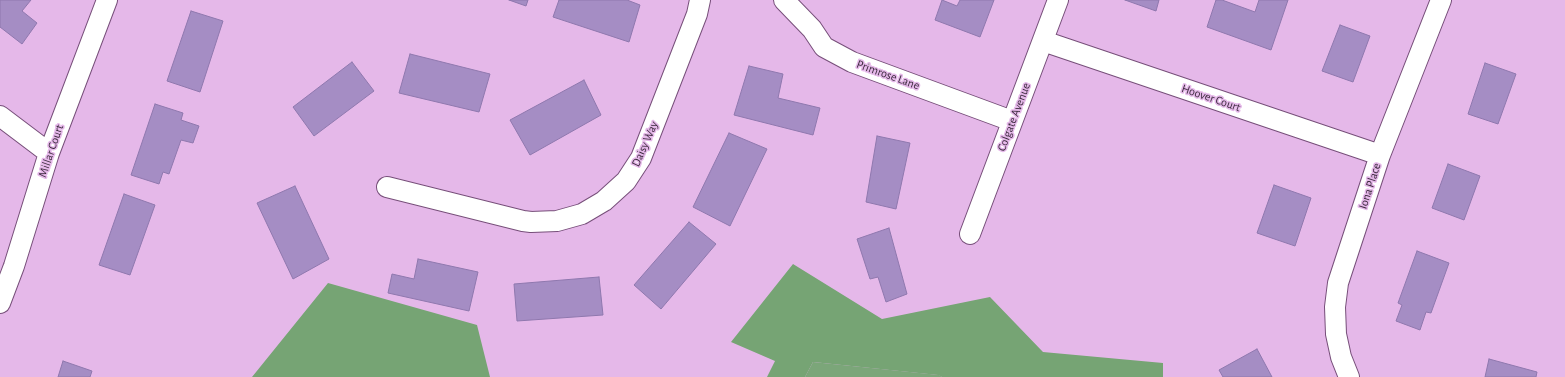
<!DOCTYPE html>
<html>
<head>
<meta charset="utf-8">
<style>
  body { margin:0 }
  canvas { display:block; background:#e5b8e9 }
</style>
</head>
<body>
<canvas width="1565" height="377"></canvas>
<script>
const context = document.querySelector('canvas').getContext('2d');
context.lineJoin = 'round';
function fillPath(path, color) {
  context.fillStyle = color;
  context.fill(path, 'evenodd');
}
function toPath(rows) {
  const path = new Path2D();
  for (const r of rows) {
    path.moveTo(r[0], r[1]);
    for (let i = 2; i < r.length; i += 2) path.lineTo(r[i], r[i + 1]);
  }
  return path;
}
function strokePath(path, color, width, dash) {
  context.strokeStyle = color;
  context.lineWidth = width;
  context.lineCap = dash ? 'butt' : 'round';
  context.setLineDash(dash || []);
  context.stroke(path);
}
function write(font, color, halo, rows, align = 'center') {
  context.font = font + ' "Alegreya Sans",sans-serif';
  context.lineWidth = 3;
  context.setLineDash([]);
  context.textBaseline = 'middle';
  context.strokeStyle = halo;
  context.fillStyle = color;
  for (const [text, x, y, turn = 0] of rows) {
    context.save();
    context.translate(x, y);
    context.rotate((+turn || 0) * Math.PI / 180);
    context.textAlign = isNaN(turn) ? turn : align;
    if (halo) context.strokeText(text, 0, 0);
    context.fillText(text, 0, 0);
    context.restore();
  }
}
fillPath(toPath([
  [813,362,939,375,942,377,805,377]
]), '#7ba679');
fillPath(toPath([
  [793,264,882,319,990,297,1043,352,1163,363,1163,377,942,377,938,375,813,362,805,377,767,377,775,361,731,342],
  [328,283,477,325,490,377,252,377]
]), '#76a474');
const building = toPath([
  [0,0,31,0,22,11,37,23,22,44,0,27,0,0],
  [509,0,528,0,526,6,509,0],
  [559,0,627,0,640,5,629,42,553,17,559,0],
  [942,0,957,6,960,0,994,0,980,37,935,20,942,0],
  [1125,0,1159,0,1156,11,1125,0],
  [1216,0,1222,0,1255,12,1259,0,1288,0,1271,50,1207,27,1216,0],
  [191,11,223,21,200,92,167,81,191,11],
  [1340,25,1370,36,1353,82,1322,71,1340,25],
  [410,54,490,74,479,112,399,93,410,54],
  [352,62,374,91,314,136,293,107,352,62],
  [1485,63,1516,74,1498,124,1468,114,1485,63],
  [749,66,783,74,778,98,820,108,813,135,734,115,749,66],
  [584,80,601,115,530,155,510,120,584,80],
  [155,104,183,113,181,120,199,126,193,143,181,140,169,174,163,172,159,184,131,175,155,104],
  [729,133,767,149,730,226,693,207,729,133],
  [877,136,910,143,896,209,866,202,877,136],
  [1448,164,1480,176,1464,220,1432,208,1448,164],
  [1274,185,1311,198,1295,246,1257,233,1274,185],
  [295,186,329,259,293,279,257,203,295,186],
  [124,194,155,205,130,275,99,265,124,194],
  [689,222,716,244,661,309,634,285,689,222],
  [889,228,907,294,886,302,878,277,870,279,857,239,889,228],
  [1417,251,1449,263,1431,313,1426,312,1420,330,1396,321,1402,305,1398,303,1417,251],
  [418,259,478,272,469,311,388,293,392,274,414,279,418,259],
  [599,277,603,315,517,321,514,284,599,277],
  [1257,349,1272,377,1223,377,1219,370,1257,349],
  [1489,359,1537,372,1536,377,1485,377,1489,359],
  [63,361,92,371,90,377,58,377,63,361]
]);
fillPath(building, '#a58dc4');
strokePath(building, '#8f78ae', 1);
const minor = toPath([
  [784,0,812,29,824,47,852,62,1012,121],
  [1043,41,1380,155],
  [0,116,49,153],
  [387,187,523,221,531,222,557,221,582,214,604,201,626,181,641,158,697,14,700,0],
  [970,234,1058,0],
  [0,303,14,266,49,153,107,0],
  [1349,377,1341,357,1336,334,1335,307,1338,283,1380,155,1441,0]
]);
strokePath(minor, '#774f7a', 22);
strokePath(minor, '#fff', 20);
write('12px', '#3c2a3e', '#e5b8e9', [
  ["Primrose Lane",888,75,20],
  ["Hoover Court",1211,98,19],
  ["Colgate Avenue",1014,117,-69],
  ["Daisy Way",645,144,-66],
  ["Millar Court",51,151,-71],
  ["Iona Place",1370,186,-72]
]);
</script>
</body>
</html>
